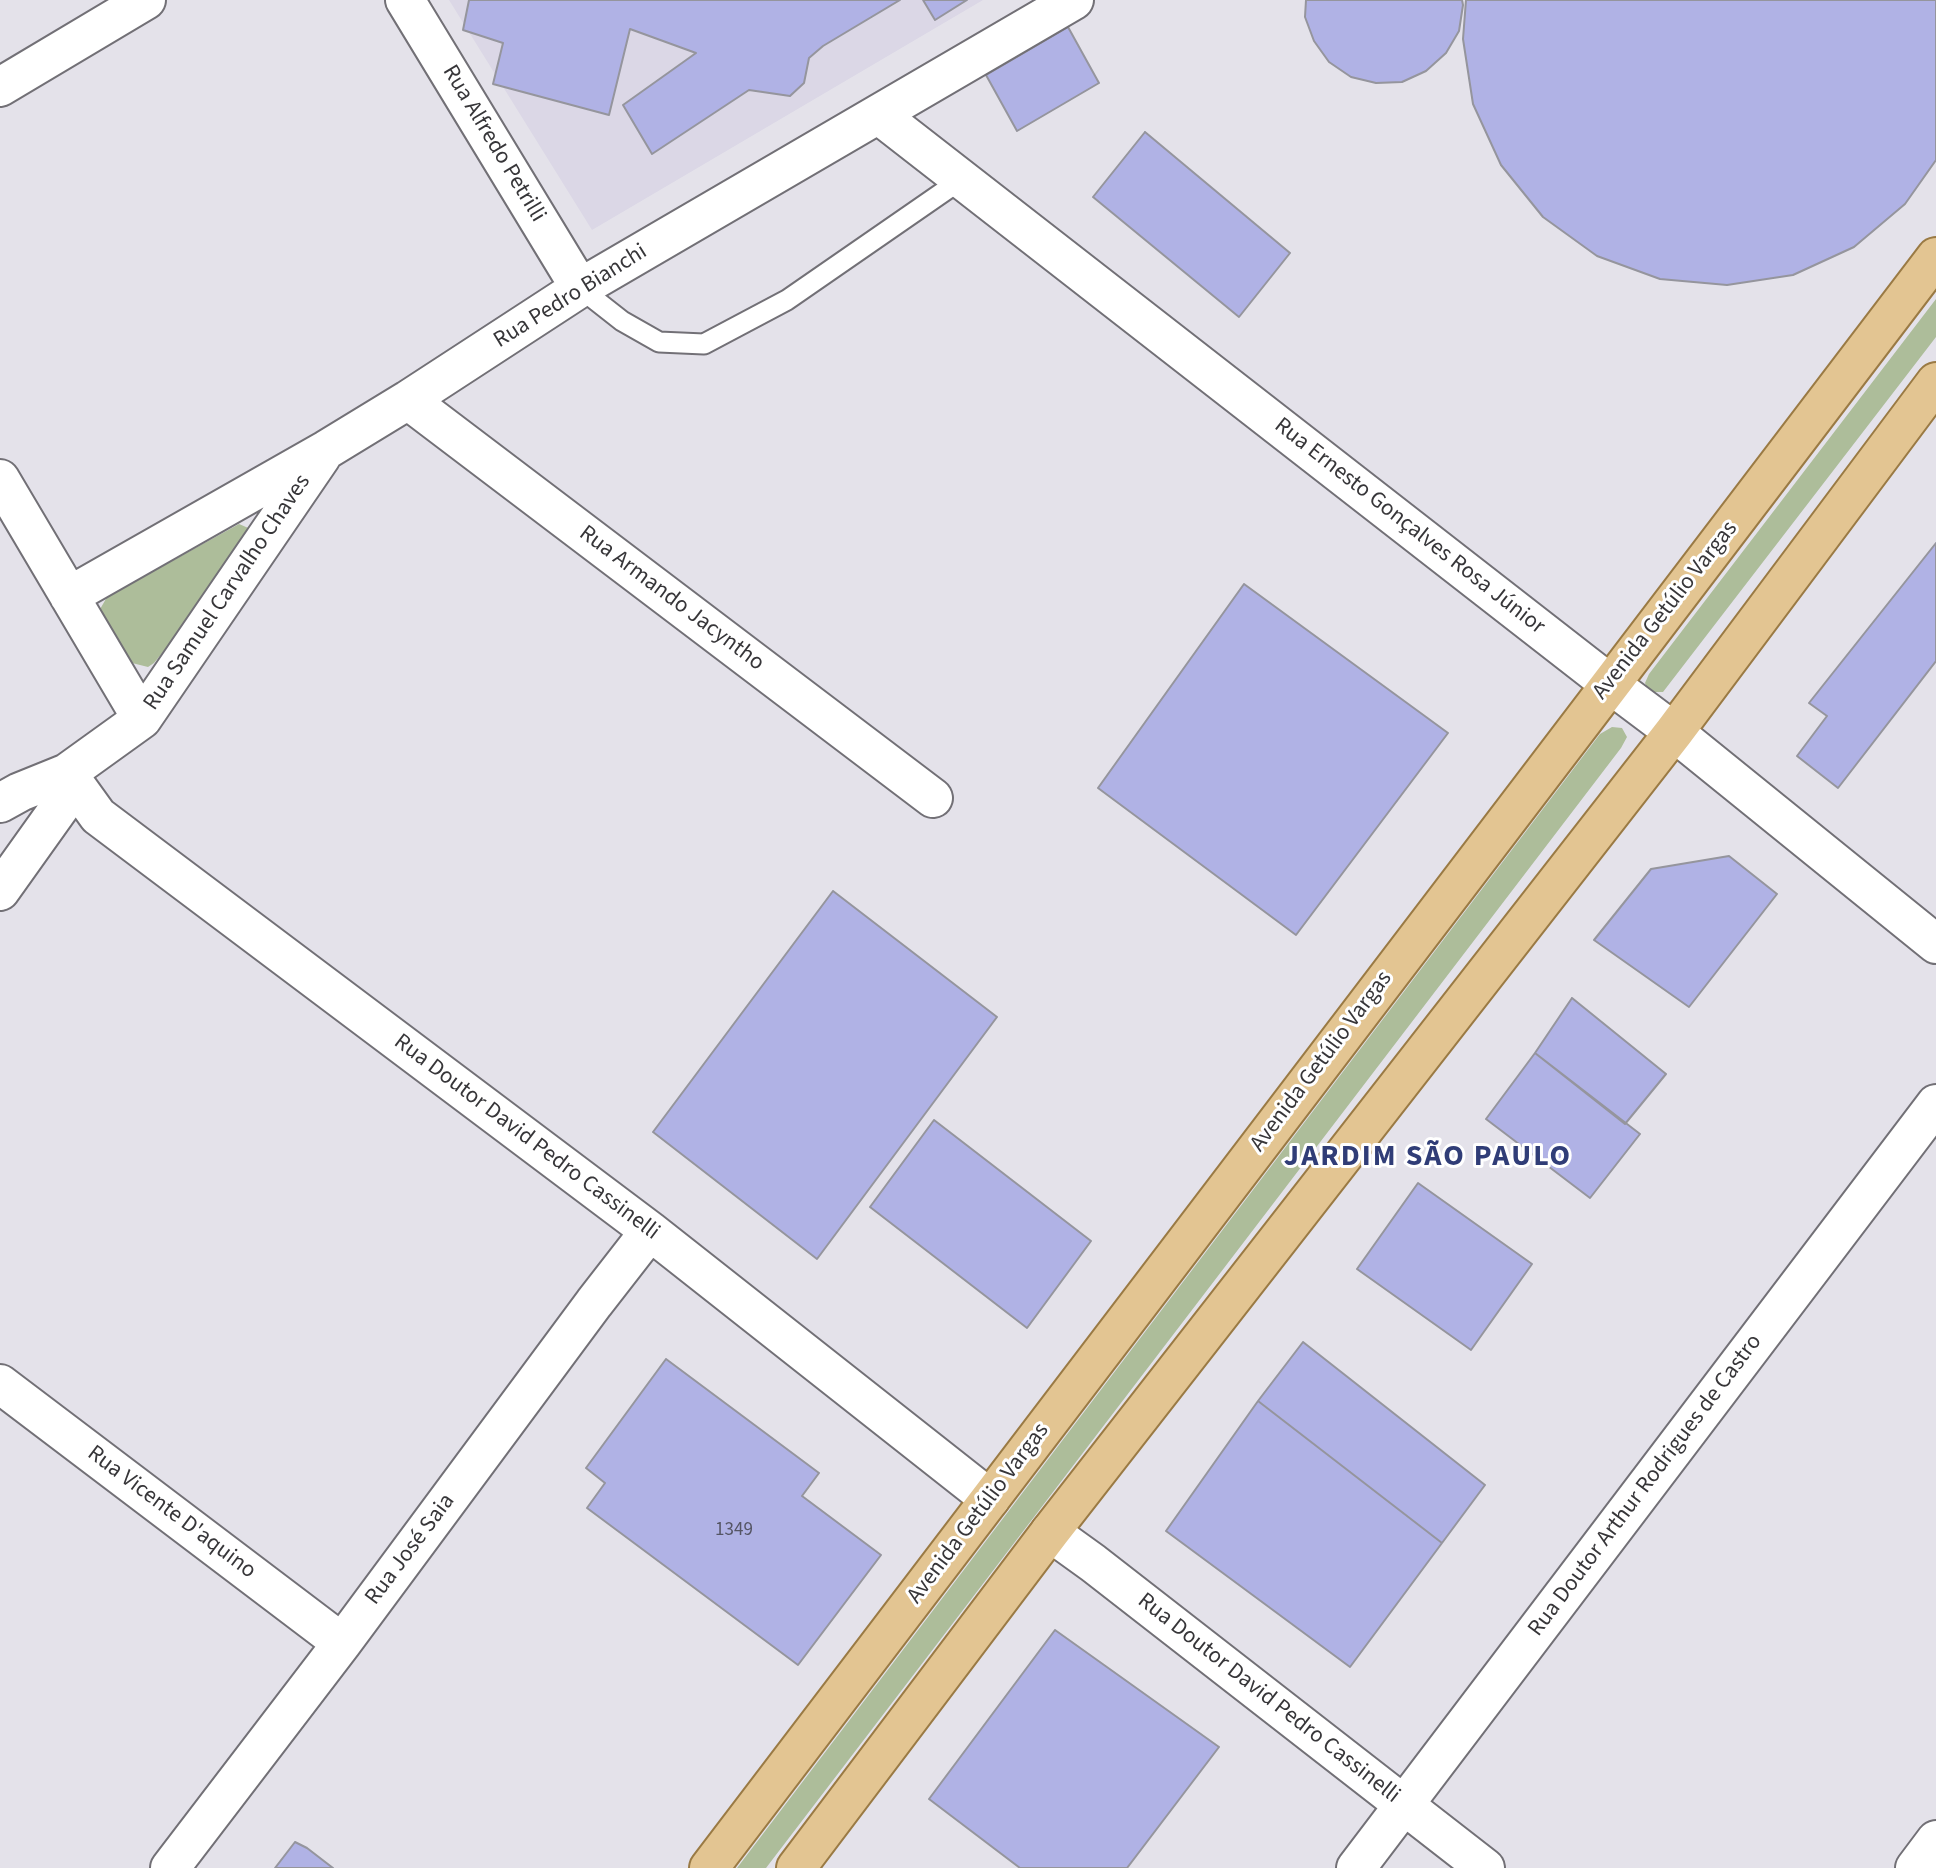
<!DOCTYPE html>
<html>
<head>
<meta charset="utf-8">
<style>
  body { margin:0 }
  canvas { display:block; background:#e4e2ea }
</style>
</head>
<body>
<canvas width="1936" height="1868"></canvas>
<script>
const context = document.querySelector('canvas').getContext('2d');
context.lineJoin = 'round';
function fillPath(path, color) {
  context.fillStyle = color;
  context.fill(path, 'evenodd');
}
function toPath(rows) {
  const path = new Path2D();
  for (const r of rows) {
    path.moveTo(r[0], r[1]);
    for (let i = 2; i < r.length; i += 2) path.lineTo(r[i], r[i + 1]);
  }
  return path;
}
function strokePath(path, color, width, dash) {
  context.strokeStyle = color;
  context.lineWidth = width;
  context.lineCap = dash ? 'butt' : 'round';
  context.setLineDash(dash || []);
  context.stroke(path);
}
function write(font, color, halo, rows, align = 'center') {
  context.font = font + ' "Source Sans 3",sans-serif';
  context.lineWidth = 6;
  context.setLineDash([]);
  context.textBaseline = 'middle';
  context.strokeStyle = halo;
  context.fillStyle = color;
  for (const [text, x, y, turn = 0] of rows) {
    context.save();
    context.translate(x, y);
    context.rotate((+turn || 0) * Math.PI / 180);
    context.textAlign = isNaN(turn) ? turn : align;
    if (halo) context.strokeText(text, 0, 0);
    context.fillText(text, 0, 0);
    context.restore();
  }
}
fillPath(toPath([
  [449,0,983,0,592,230]
]), '#dbd7e6');
fillPath(toPath([
  [1936,299,1936,337,1663,692,1649,692,1645,683,1649,674],
  [239,524,253,530,253,543,154,663,148,667,132,663,99,611,107,597],
  [1612,727,1622,728,1627,737,1621,748,766,1868,737,1868,1600,734]
]), '#adbd9a');
const building = toPath([
  [469,0,900,0,823,46,809,58,804,83,790,96,749,90,652,154,623,105,696,53,630,29,609,115,493,84,503,43,463,30,469,0],
  [923,0,967,0,935,20,923,0],
  [1306,0,1462,0,1463,5,1459,31,1446,53,1426,71,1402,82,1376,83,1351,77,1329,62,1314,41,1305,17,1306,0],
  [1466,0,1936,0,1936,160,1905,204,1854,247,1793,275,1727,285,1660,279,1597,256,1543,217,1501,165,1473,104,1463,39,1466,0],
  [1068,27,1099,83,1017,131,986,75,1068,27],
  [1145,132,1290,253,1239,317,1093,197,1145,132],
  [1936,543,1936,661,1838,788,1797,756,1827,716,1809,703,1936,543],
  [1244,584,1448,733,1296,935,1098,788,1244,584],
  [1729,856,1777,894,1689,1007,1594,940,1651,869,1729,856],
  [833,891,997,1017,817,1259,653,1132,833,891],
  [1572,998,1666,1074,1625,1124,1535,1053,1572,998],
  [1535,1053,1640,1134,1590,1198,1486,1119,1535,1053],
  [934,1120,1091,1241,1027,1328,870,1207,934,1120],
  [1418,1183,1532,1264,1471,1350,1357,1269,1418,1183],
  [1303,1342,1485,1485,1442,1543,1258,1401,1303,1342],
  [666,1359,819,1473,802,1496,881,1555,798,1665,587,1508,605,1483,586,1468,666,1359],
  [1258,1401,1442,1543,1350,1667,1166,1531,1258,1401],
  [1055,1630,1219,1747,1127,1868,1020,1868,929,1799,1055,1630],
  [295,1842,307,1848,333,1868,275,1868,295,1842]
]);
fillPath(building, '#b0b2e5');
strokePath(building, '#95959d', 2);
const lane = toPath([
  [580,288,622,321,659,342,704,344,787,300,962,179]
]);
const street = toPath([
  [405,0,580,288],
  [879,115,1610,684,1674,732,1936,944],
  [408,400,933,798],
  [0,479,142,719],
  [69,596,326,450,408,400,580,288,1074,0],
  [0,803,20,792,67,773,98,816,650,1231,990,1499],
  [0,891,62,804,67,773,142,719,321,457],
  [0,1384,342,1643],
  [1050,1532,1093,1563,1485,1868],
  [170,1868,342,1643,594,1303,650,1231],
  [1356,1868,1936,1104],
  [1915,1868,1936,1840]
]);
const secondary = toPath([
  [0,87,146,0]
]);
const primary = toPath([
  [709,1868,1936,257],
  [796,1868,1050,1532,1674,732,1936,382]
]);
strokePath(lane, '#727076', 23);
strokePath(street, '#727076', 42);
strokePath(secondary, '#727076', 42);
strokePath(primary, '#9a7a44', 42);
strokePath(lane, '#fff', 19);
strokePath(street, '#fff', 38);
strokePath(secondary, '#fff', 38);
strokePath(primary, '#e3c592', 38);
write('19px', '#555564', null, [
  ["1349",734,1531]
]);
write('23px', '#373639', '#fff', [
  ["Rua Alfredo Petrilli",493,144,59],
  ["Rua Pedro Bianchi",571,297,-32],
  ["Rua Ernesto Gonçalves Rosa Júnior",1409,527,38],
  ["Rua Samuel Carvalho Chaves",228,593,-56],
  ["Rua Armando Jacyntho",671,599,37],
  ["Avenida Getúlio Vargas",1666,611,-52],
  ["Avenida Getúlio Vargas",1322,1062,-53],
  ["Rua Doutor David Pedro Cassinelli",526,1138,37],
  ["Rua Doutor Arthur Rodrigues de Castro",1646,1486,-53],
  ["Rua Vicente D'aquino",171,1513,37],
  ["Avenida Getúlio Vargas",979,1514,-53],
  ["Rua José Saia",411,1550,-53],
  ["Rua Doutor David Pedro Cassinelli",1268,1699,38]
]);
context.letterSpacing = '2px';
write('bold 30px', '#303d77', '#fff', [
  ["JARDIM SÃO PAULO",1428,1158]
]);
context.letterSpacing = '0px';
</script>
</body>
</html>
